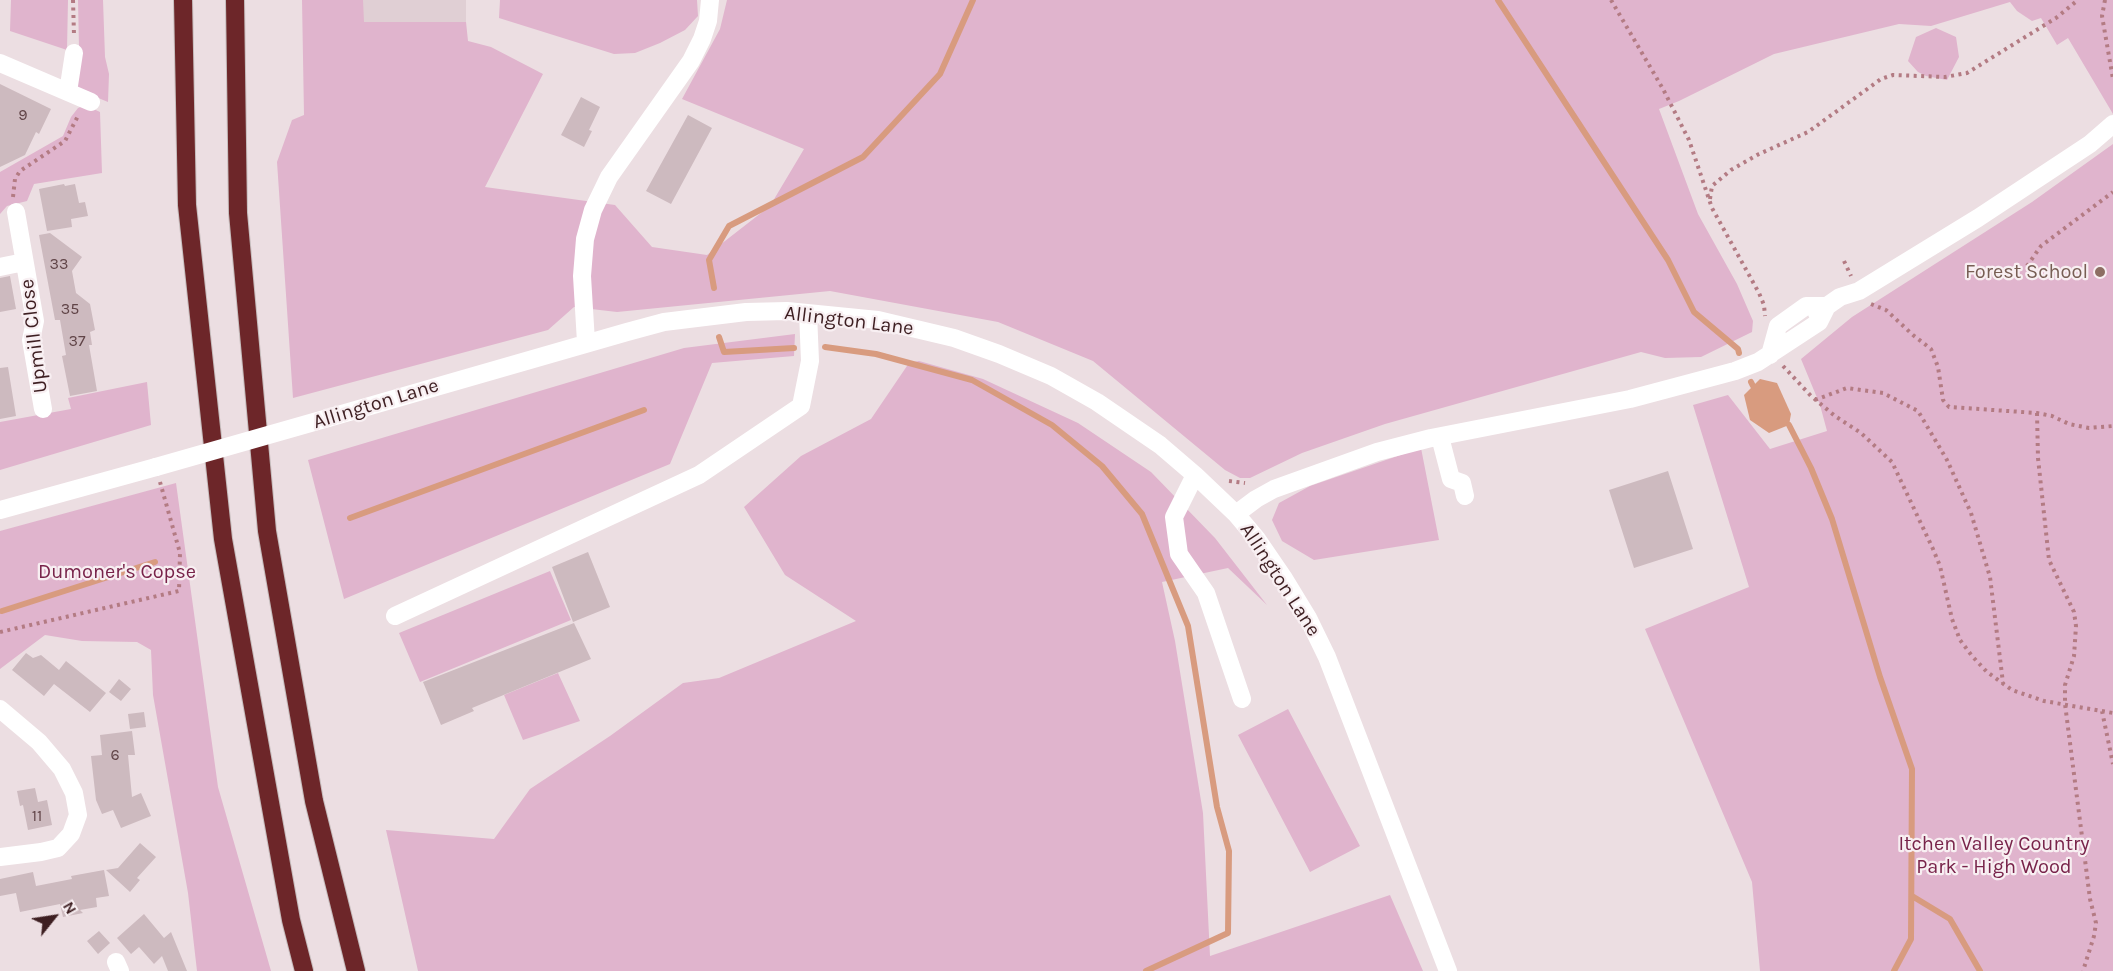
<!DOCTYPE html>
<html>
<head>
<meta charset="utf-8">
<style>
  body { margin:0 }
  #map { position:relative; width:2113px; height:971px; overflow:hidden; background:#ecdee2; font-family:Karla,sans-serif }
  canvas { display:block }
  .north { position:absolute; left:24px; top:887px; width:60px; height:60px; -webkit-text-stroke:4px #f8eff2; paint-order:stroke; rotate:60deg; font-size:16px; font-weight:700; line-height:24px; text-align:center; color:#3d1e21 }
  .north::after { content:''; display:block; margin:auto; width:21px; height:27px; background:#3d1e21; clip-path:polygon(50% 0,100% 100%,50% 72%,0 100%) }
</style>
</head>
<body>
<div id="map">
<canvas width="2113" height="971"></canvas>
<div class="north">N</div>
</div>
<script>
const context = document.querySelector('canvas').getContext('2d');
context.lineJoin = 'round';
function fillPath(path, color) {
  context.fillStyle = color;
  context.fill(path, 'evenodd');
}
function toPath(rows) {
  const path = new Path2D();
  for (const r of rows) {
    path.moveTo(r[0], r[1]);
    for (let i = 2; i < r.length; i += 2) path.lineTo(r[i], r[i + 1]);
  }
  return path;
}
function strokePath(path, color, width, dash) {
  context.strokeStyle = color;
  context.lineWidth = width;
  context.lineCap = dash ? 'butt' : 'round';
  context.setLineDash(dash || []);
  context.stroke(path);
}
function write(font, color, halo, rows, align = 'center') {
  context.font = font + ' Karla,sans-serif';
  context.lineWidth = 4.5;
  context.setLineDash([]);
  context.textBaseline = 'middle';
  context.strokeStyle = halo;
  context.fillStyle = color;
  for (const [text, x, y, turn = 0] of rows) {
    context.save();
    context.translate(x, y);
    context.rotate((+turn || 0) * Math.PI / 180);
    context.textAlign = isNaN(turn) ? turn : align;
    if (halo) context.strokeText(text, 0, 0);
    context.fillText(text, 0, 0);
    context.restore();
  }
}
fillPath(toPath([
  [363,0,466,0,466,22,363,22]
]), '#e0cfd4');
fillPath(toPath([
  [11,0,68,0,67,50,10,31],
  [78,0,103,0,105,57,109,74,108,102,79,90,76,84,79,48],
  [302,0,363,0,364,22,466,22,468,41,491,47,543,74,485,187,615,205,652,247,707,255,770,206,804,149,682,99,720,29,727,0,2113,0,2113,114,2068,38,2057,45,2041,18,2032,21,2017,11,2010,2,1931,26,1899,24,1774,54,1679,101,1659,109,1698,214,1737,284,1753,321,1752,332,1701,357,1665,358,1641,352,1385,424,1302,453,1250,478,1240,478,1225,470,1093,361,998,322,830,291,617,312,574,307,548,330,293,398,277,162,292,120,304,115],
  [500,0,697,0,698,16,685,30,660,43,635,53,614,54,499,18],
  [1936,28,1956,37,1959,57,1947,80,1926,76,1918,72,1908,61,1916,37],
  [85,105,100,112,102,173,34,184,27,201,7,206,0,214,0,172,63,136,71,117,78,108],
  [2113,144,2113,971,1760,971,1752,882,1645,629,1749,587,1693,405,1728,395,1770,449,1827,431,1820,405,1801,359,1852,317,2032,202],
  [795,334,794,356,712,363,670,464,344,599,308,460,684,348],
  [919,361,983,379,1078,423,1151,472,1215,538,1267,605,1228,568,1162,582,1175,641,1203,813,1210,956,1390,895,1423,971,418,971,386,830,494,839,530,789,610,736,683,683,719,678,856,621,785,575,744,507,801,456,871,419,909,363],
  [147,382,151,425,0,470,0,422,71,409,68,398],
  [1421,448,1439,540,1314,560,1282,541,1272,520,1279,503,1310,486],
  [176,483,218,787,271,971,197,971,188,893,153,695,151,650,137,642,82,641,45,635,0,669,0,531],
  [550,571,571,620,420,682,399,633],
  [558,673,580,721,523,740,504,695],
  [1288,709,1360,846,1310,872,1238,735]
]), '#e0b4cd');
fillPath(toPath([
  [1760,379,1777,383,1791,414,1789,425,1769,433,1750,420,1744,395]
]), '#d89b7f');
strokePath(toPath([
  [1498,0,1668,260,1694,312,1738,349,1739,353],
  [714,288,709,260,729,226,863,157,940,74,973,0],
  [719,337,724,352,794,348],
  [825,347,876,354,972,380,1052,425,1102,466,1142,514,1188,626,1217,807,1229,851,1228,933,1146,971],
  [1751,382,1753,386],
  [1789,425,1811,468,1832,519,1880,677,1912,769,1911,939,1894,971],
  [350,518,644,410],
  [2,611,155,562],
  [1912,896,1950,919,1980,971]
]), '#d89b7f', 6);
fillPath(toPath([
  [0,84,51,109,39,134,36,132,25,155,0,167],
  [581,97,600,107,589,130,592,131,584,147,561,135],
  [688,115,712,128,671,204,646,191],
  [64,184,65,186,75,184,79,203,85,202,88,216,71,219,72,227,47,231,39,189],
  [50,233,82,257,72,271,76,293,90,304,95,330,90,332,92,345,89,345,97,391,70,396,62,356,66,355,60,320,55,320,39,235],
  [10,276,16,309,0,312,0,278],
  [8,367,16,416,0,419,0,368],
  [1668,471,1693,549,1634,568,1609,490],
  [588,552,610,607,573,622,552,567],
  [574,623,591,659,472,708,474,711,441,725,423,682],
  [26,653,33,658,41,655,59,670,66,661,106,693,90,712,54,684,44,696,12,670],
  [119,679,131,689,121,701,109,692],
  [144,712,146,727,130,729,128,714],
  [132,731,135,755,128,755,132,797,141,793,151,816,121,828,113,810,102,814,96,800,91,756,102,755,100,735],
  [35,788,38,802,47,800,52,825,28,830,23,805,20,806,17,791],
  [140,843,156,857,137,878,140,880,130,892,106,870,118,868],
  [104,870,109,896,96,898,97,907,80,910,83,913,63,917,60,904,20,912,16,893,0,896,0,879,33,872,36,886,72,879,71,876],
  [144,914,164,938,171,932,187,971,168,971,162,956,154,964,139,947,131,954,117,938],
  [99,931,110,943,98,954,87,941]
]), '#cdbabf');
const highway = toPath([
  [183,0,187,205,223,539,291,920,304,971],
  [235,0,238,213,267,531,314,801,356,971]
]);
strokePath(highway, '#c5bcbc', 20);
strokePath(toPath([
  [73,0,74,35],
  [1611,0,1663,89,1689,140,1712,208,1759,293,1764,305,1765,316],
  [2105,0,2102,16,2113,79],
  [13,197,15,179,20,171,65,141,79,114],
  [1710,199,1712,186,1731,170,1759,154,1808,132,1881,79,1893,75,1945,77,1967,73,2056,18,2078,0],
  [1844,261,1851,276],
  [2027,266,2041,246,2113,192],
  [1871,304,1886,310,1913,335,1931,349,1938,367,1943,400,1949,407,2037,413,2052,416,2069,424,2089,428,2113,426],
  [1783,366,1811,396,1835,416,1861,433,1892,462,1933,549,1940,566,1952,619,1960,640,1972,656,1987,672,2012,690,2044,701,2113,713],
  [1815,400,1847,388,1883,393,1918,411,1947,460,1971,513,1990,577,2003,683],
  [2037,413,2038,458,2049,560,2074,612,2076,626,2074,656,2065,685,2065,704,2090,899,2096,923,2094,936,2083,971],
  [1229,481,1245,483],
  [0,632,179,591,180,553,160,482],
  [2102,711,2113,764]
]), '#b37b83', 4, [3, 4.5]);
strokePath(toPath([
  [0,63,91,102],
  [68,92,74,53],
  [16,212,35,321,31,340,43,409],
  [0,267,24,262],
  [1817,313,1840,297,1859,291,1978,218,2090,144,2113,124],
  [586,342,582,276,585,239,593,210,609,177,691,61,702,39,708,21,710,0],
  [1770,355,1778,326,1806,306,1827,306],
  [328,418,627,332,664,322,746,312,787,311,878,320,954,338,999,354,1051,376,1097,402,1160,445,1195,475,1236,514,1257,539,1283,577,1308,618,1327,657,1448,971],
  [1440,437,1451,479,1462,483,1465,496],
  [1195,475,1174,517,1179,554,1206,593,1242,699],
  [0,510,156,467],
  [1236,514,1256,499,1274,489,1377,452,1431,438,1630,399,1735,371,1758,362,1819,322,1827,306],
  [395,616,699,475,801,406,810,361,808,313],
  [0,709,39,742,62,769,74,793,78,815,71,834,58,848,41,852,0,857],
  [116,962,120,971]
]), '#fff', 18);
strokePath(highway, '#6d2629', 18);
strokePath(toPath([
  [156,467,328,418]
]), '#fff', 18);
for (const [x, y, r, color] of [
  [2100,272,6,"#8d6e63"]
]) {
  const dot = new Path2D();
  dot.arc(x, y, r, 0, 2 * Math.PI);
  context.fillStyle = color;
  context.fill(dot);
  strokePath(dot, '#f8eff2', 2);
}
write('16px', '#614548', null, [
  ["9",23,115],
  ["33",59,264],
  ["35",70,309],
  ["37",77,341],
  ["6",115,755],
  ["11",37,816]
]);
write('20px', '#785e54', '#f8eff2', [
  ["Forest School",2088,272]
], 'right');
write('20px', '#3d1e21', '#f8eff2', [
  ["Allington Lane",849,321,7],
  ["Upmill Close",34,336,-97],
  ["Allington Lane",376,404,-17],
  ["Allington Lane",1280,580,57]
]);
write('20px', '#78234a', '#f8eff2', [
  ["Dumoner's Copse",117,572],
  ["Itchen Valley Country",1994,844],
  ["Park - High Wood",1994,867]
]);
</script>
</body>
</html>
